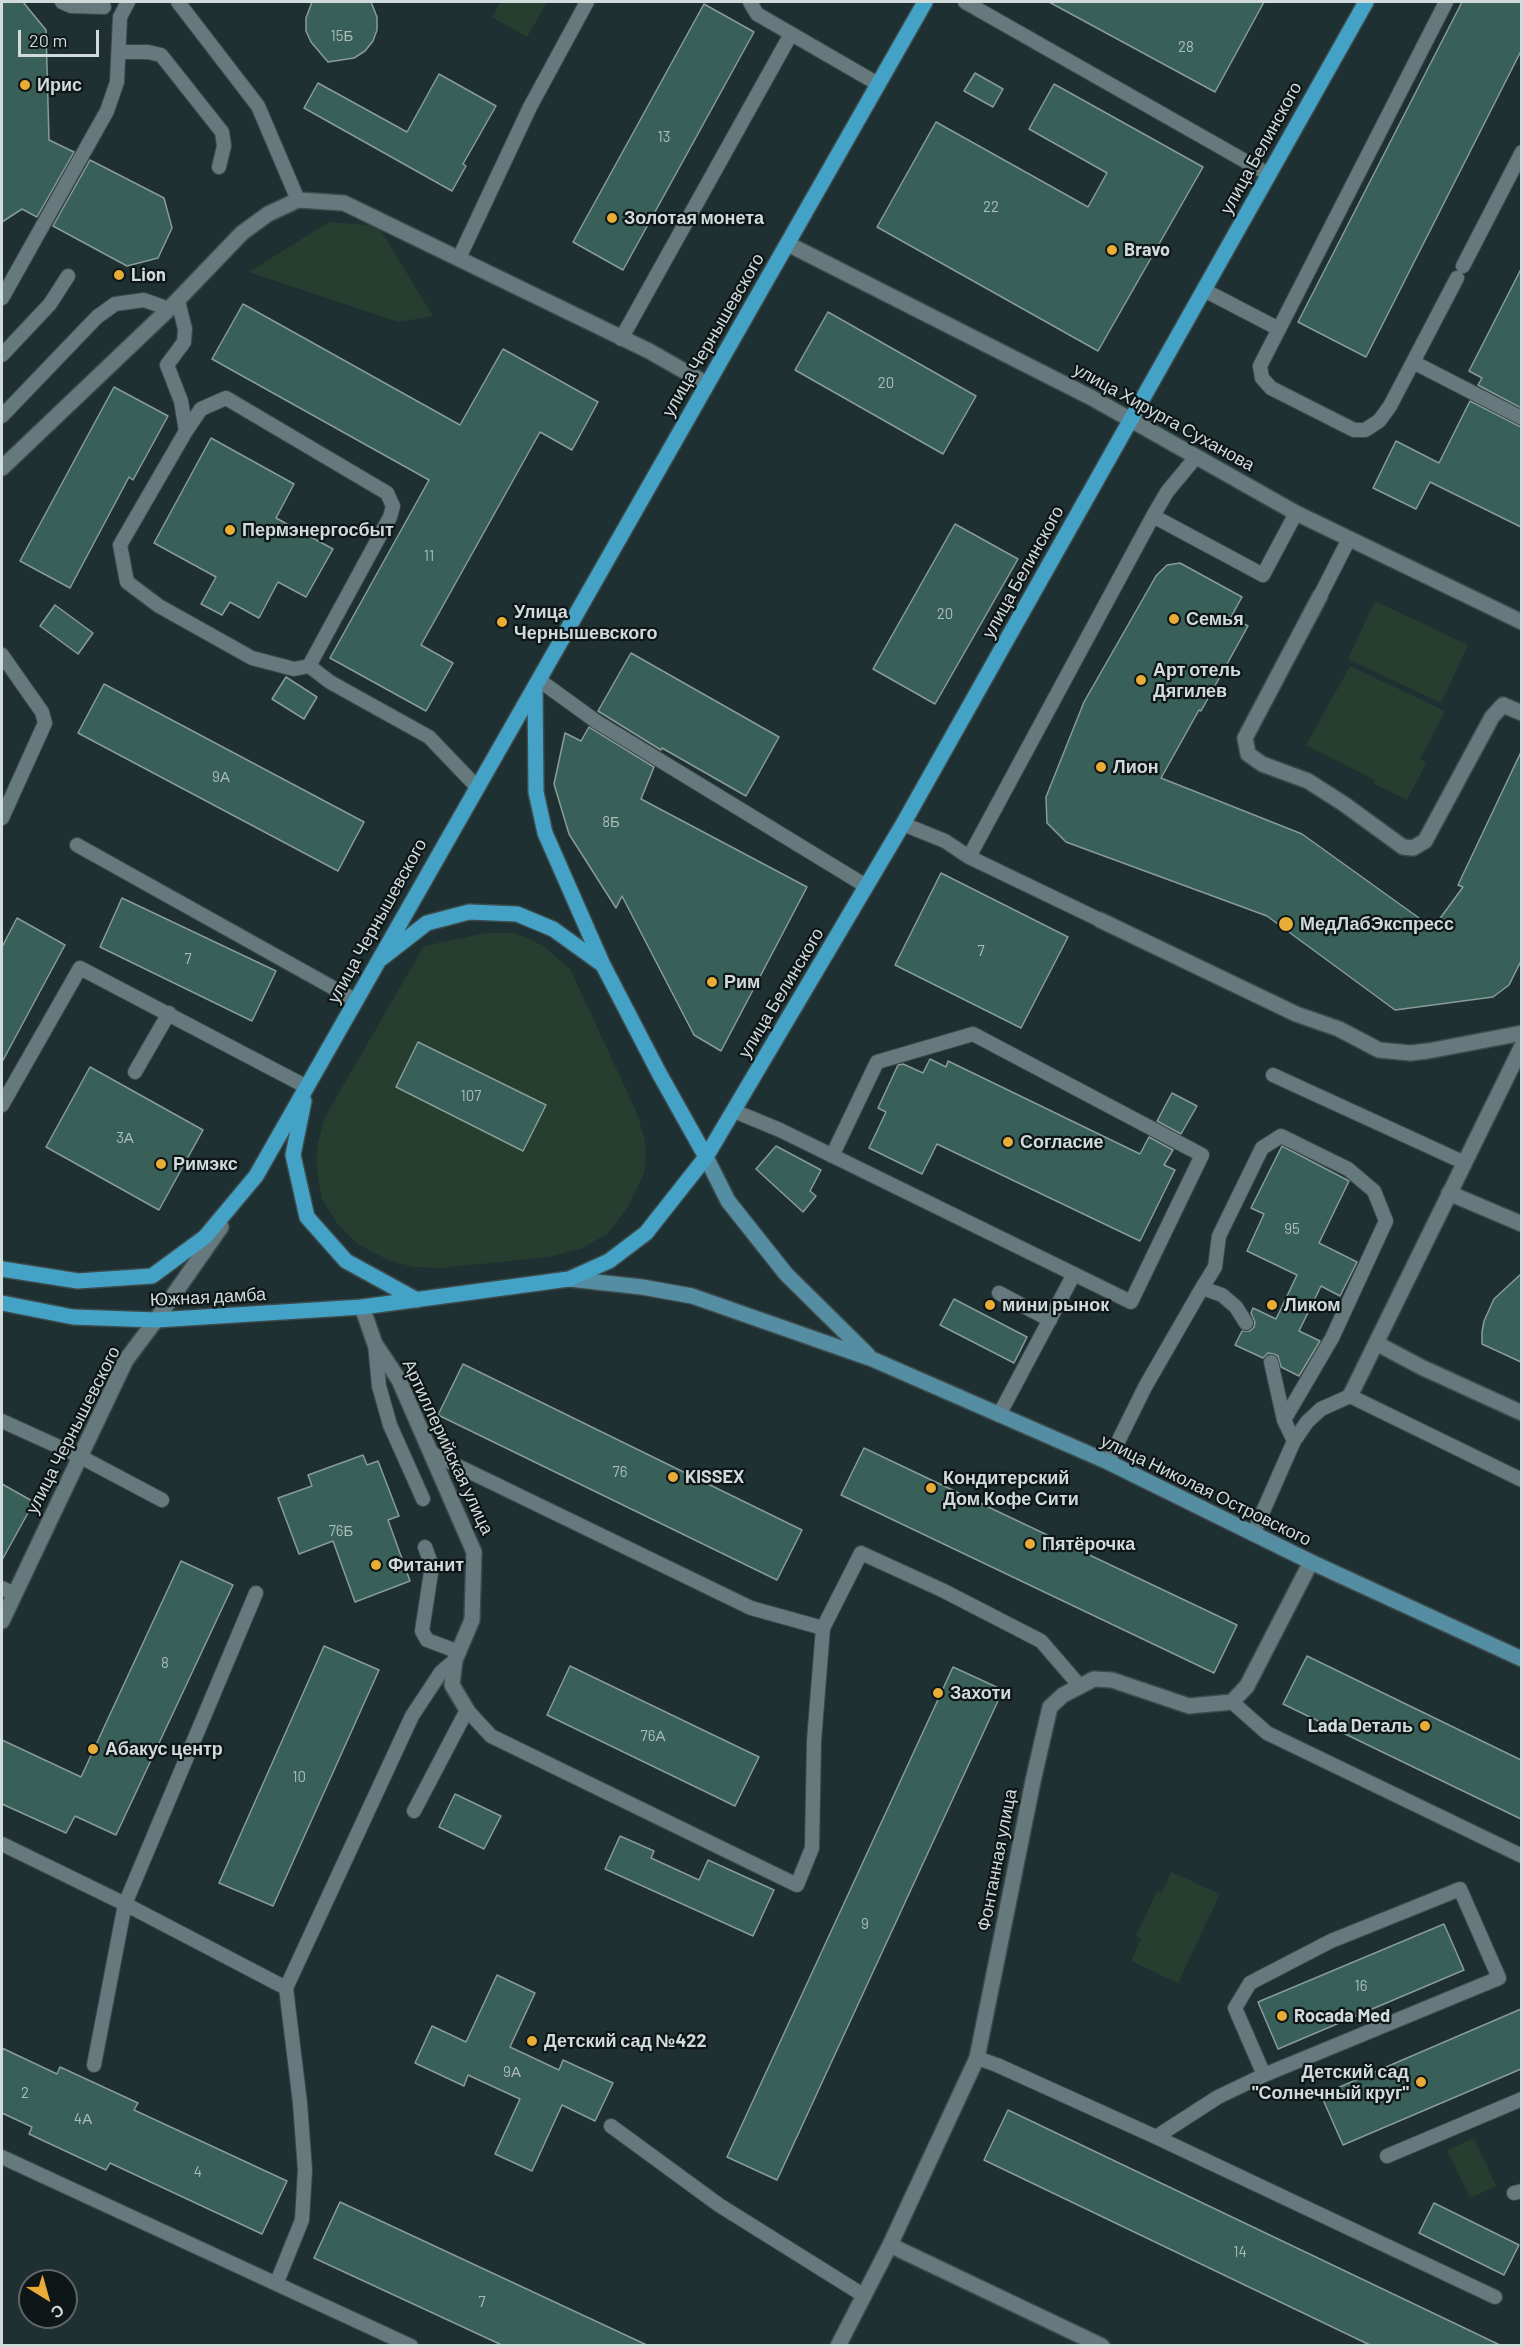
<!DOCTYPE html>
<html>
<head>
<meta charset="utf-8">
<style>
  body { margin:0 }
  #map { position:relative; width:1523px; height:2347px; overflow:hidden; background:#1f3032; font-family:Barlow,sans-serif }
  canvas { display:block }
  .frame { position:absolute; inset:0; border:3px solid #d1dbdc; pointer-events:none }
  .north { position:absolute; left:18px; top:2269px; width:60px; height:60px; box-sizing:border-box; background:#0f1617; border:2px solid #5d6566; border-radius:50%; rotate:143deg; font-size:16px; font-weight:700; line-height:24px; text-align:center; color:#d1dbdc }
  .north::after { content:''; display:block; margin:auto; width:21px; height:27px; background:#e8ac37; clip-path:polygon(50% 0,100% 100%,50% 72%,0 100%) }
  .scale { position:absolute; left:18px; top:30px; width:81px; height:27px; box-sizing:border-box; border:3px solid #d1dbdc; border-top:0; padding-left:8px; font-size:18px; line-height:21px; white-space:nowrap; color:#d1dbdc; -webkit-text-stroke:4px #0f1617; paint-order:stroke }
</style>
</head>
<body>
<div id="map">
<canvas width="1523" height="2347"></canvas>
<div class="frame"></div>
<div class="north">С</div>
<div class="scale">20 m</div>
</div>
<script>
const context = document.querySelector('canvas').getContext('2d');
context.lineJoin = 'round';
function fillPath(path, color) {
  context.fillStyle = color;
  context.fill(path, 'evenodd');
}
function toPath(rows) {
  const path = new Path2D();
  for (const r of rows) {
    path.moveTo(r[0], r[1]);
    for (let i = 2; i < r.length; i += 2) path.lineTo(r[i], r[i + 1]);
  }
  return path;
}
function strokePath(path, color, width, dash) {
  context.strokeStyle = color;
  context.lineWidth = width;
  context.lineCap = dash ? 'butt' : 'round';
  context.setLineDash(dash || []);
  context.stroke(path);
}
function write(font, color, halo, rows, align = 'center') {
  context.font = font + ' Barlow,sans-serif';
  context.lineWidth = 4.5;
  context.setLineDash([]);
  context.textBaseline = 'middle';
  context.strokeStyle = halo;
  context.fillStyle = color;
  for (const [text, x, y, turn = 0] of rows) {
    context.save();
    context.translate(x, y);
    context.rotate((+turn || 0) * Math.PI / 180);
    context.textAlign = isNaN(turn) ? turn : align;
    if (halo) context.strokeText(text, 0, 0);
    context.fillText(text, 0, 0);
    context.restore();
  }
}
fillPath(toPath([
  [501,2,547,2,527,37,492,17],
  [329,222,378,226,433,316,398,322,249,272],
  [1375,601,1468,645,1441,703,1348,659],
  [1350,666,1445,711,1420,759,1426,763,1407,800,1374,784,1375,780,1306,745],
  [486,933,515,933,542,945,570,969,636,1111,645,1140,646,1157,644,1173,628,1207,608,1233,583,1248,548,1257,441,1268,413,1267,386,1259,356,1243,337,1223,322,1199,317,1173,317,1146,325,1117,424,946],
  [1171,1872,1220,1894,1178,1983,1131,1961,1141,1939,1136,1936,1157,1891,1162,1893],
  [1474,2138,1496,2186,1470,2198,1447,2150]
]), '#263e2f');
const building = toPath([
  [2,2,23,2,46,30,49,140,74,152,37,217,22,209,2,222,2,2],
  [312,2,371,2,377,17,377,30,373,41,365,51,354,58,328,62,311,42,306,31,306,18,312,2],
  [1049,2,1264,2,1215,92,1049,2],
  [1462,2,1521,2,1521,51,1366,357,1298,322,1462,2],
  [704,4,754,32,623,270,573,242,704,4],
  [975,73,1003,89,993,107,964,91,975,73],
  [439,74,496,106,463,164,466,166,452,191,304,108,318,83,407,132,439,74],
  [1054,84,1203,167,1098,351,877,227,936,122,1088,207,1107,173,1029,129,1054,84],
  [90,160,164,198,172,228,158,258,127,266,53,226,90,160],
  [1521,269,1521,408,1478,385,1482,378,1469,371,1521,269],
  [243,304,460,425,503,349,598,402,572,450,540,432,421,645,453,663,426,711,330,658,429,480,212,359,243,304],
  [828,312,976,396,943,454,795,370,828,312],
  [114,387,168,416,133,480,129,477,70,588,20,561,114,387],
  [1470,401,1521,427,1521,527,1430,482,1416,509,1373,488,1396,441,1439,463,1470,401],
  [211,438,294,484,276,518,333,549,306,597,278,582,259,618,230,602,222,615,201,604,216,577,154,543,211,438],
  [955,524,1018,559,935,704,873,669,955,524],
  [1180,563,1242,597,1231,617,1248,626,1201,711,1199,710,1161,778,1302,834,1433,928,1463,887,1458,885,1521,752,1521,961,1509,985,1493,997,1395,1010,1267,916,1066,842,1047,823,1046,797,1084,702,1156,576,1167,565,1180,563],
  [55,605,93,633,78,654,40,626,55,605],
  [631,653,779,737,746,796,662,748,661,750,598,711,631,653],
  [286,677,317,697,304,719,272,699,286,677],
  [104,684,364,822,338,871,78,733,104,684],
  [589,727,654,767,641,799,807,887,721,1051,694,1035,622,896,616,908,569,834,554,784,565,733,581,741,589,727],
  [941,873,1068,937,1021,1028,895,965,941,873],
  [122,898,276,971,252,1021,100,947,122,898],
  [17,918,65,945,2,1062,2,947,17,918],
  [418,1042,546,1105,523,1151,396,1087,418,1042],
  [930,1059,946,1067,948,1061,1140,1154,1149,1137,1173,1150,1164,1165,1175,1170,1140,1241,937,1144,922,1174,869,1148,886,1112,878,1108,898,1065,903,1064,923,1073,930,1059],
  [90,1067,203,1130,159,1210,46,1147,90,1067],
  [1172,1093,1197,1106,1181,1134,1157,1121,1172,1093],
  [776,1146,821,1170,810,1191,816,1196,803,1212,756,1169,776,1146],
  [1282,1146,1349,1181,1319,1243,1357,1262,1340,1296,1321,1286,1299,1331,1320,1341,1299,1376,1281,1367,1278,1356,1274,1354,1268,1353,1263,1358,1235,1345,1242,1331,1250,1331,1254,1327,1255,1322,1251,1313,1253,1308,1276,1319,1297,1275,1247,1251,1264,1214,1251,1208,1282,1146],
  [1521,1274,1521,1362,1482,1344,1482,1332,1484,1321,1494,1299,1521,1274],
  [954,1299,1027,1337,1014,1363,940,1325,954,1299],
  [463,1364,802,1530,777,1580,438,1415,463,1364],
  [864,1448,1237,1625,1214,1673,841,1495,864,1448],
  [363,1455,367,1465,378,1461,399,1516,388,1520,410,1581,355,1602,333,1541,299,1554,278,1498,312,1486,308,1475,363,1455],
  [2,1484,34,1502,2,1560,2,1484],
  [181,1561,233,1585,116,1835,75,1816,66,1833,2,1804,2,1740,81,1777,181,1561],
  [324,1646,379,1670,273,1906,219,1883,324,1646],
  [1307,1656,1521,1760,1521,1819,1283,1704,1307,1656],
  [570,1666,759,1757,735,1806,547,1715,570,1666],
  [953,1667,1003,1690,777,2180,727,2157,953,1667],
  [455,1794,501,1816,484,1849,439,1827,455,1794],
  [620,1836,654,1851,651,1858,699,1880,708,1860,774,1890,753,1936,605,1869,620,1836],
  [1444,1924,1464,1970,1278,2049,1258,2002,1444,1924],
  [497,1975,535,1993,510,2047,559,2070,563,2060,613,2083,595,2121,562,2105,532,2171,495,2154,520,2099,468,2075,464,2086,415,2063,432,2026,466,2042,497,1975],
  [1521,2009,1521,2069,1343,2145,1321,2095,1521,2009],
  [2,2048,57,2074,60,2067,138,2103,134,2110,287,2181,262,2234,110,2163,106,2170,29,2134,32,2127,2,2113,2,2048],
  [1008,2110,1502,2346,1372,2346,984,2160,1008,2110],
  [340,2202,649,2346,504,2346,314,2258,340,2202],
  [1434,2203,1519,2245,1504,2275,1419,2233,1434,2203]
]);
fillPath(building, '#385f58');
strokePath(building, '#889c98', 1.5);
const lane = toPath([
  [62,2,71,6,104,7],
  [178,2,258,106,298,200],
  [750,2,757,14,878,84],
  [965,2,1268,174],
  [1446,2,1260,366,1262,378,1271,388,1354,430,1365,430,1379,421,1390,406,1457,278],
  [119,52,148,52,161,55,169,65,222,132,224,146,219,167],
  [459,258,530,107,587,2],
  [1463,266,1522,152],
  [1204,290,1279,329],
  [2,298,107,111,117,82,120,17,128,2],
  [178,301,185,329,184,342,167,365,181,401,186,431,120,545,127,582,159,606,252,658,294,669,309,666],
  [621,339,791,34],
  [2,355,50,304,68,276],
  [1413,362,1522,418],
  [2,416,97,317,115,304,144,300,169,309],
  [186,431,201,409,226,398,387,493,393,506,390,517,309,666,330,682,429,737,476,786],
  [1153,516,1263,575,1296,513],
  [1320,596,1349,539],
  [2,655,42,712,45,723,2,818],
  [539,680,597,722,866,886],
  [903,824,945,841,969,857,1100,920],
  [77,845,355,1000],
  [969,857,1153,516,1167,492,1196,457],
  [135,1072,169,1013],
  [1273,1075,1465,1163],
  [2,1105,80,968,307,1087],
  [734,1111,780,1130,1131,1302,1202,1155,973,1034,877,1062,832,1156],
  [1202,1288,1215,1267,1219,1236,1262,1148,1281,1136,1348,1169,1374,1191,1386,1221,1332,1338,1284,1420,1294,1441],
  [999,1293,1050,1320],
  [375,1344,379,1386,390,1425,423,1499],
  [1271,1362,1284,1420],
  [999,1415,1074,1274],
  [2,1421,79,1456,162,1500],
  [431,1453,751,1608,823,1628],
  [1108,1462,1145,1387,1202,1288,1222,1295,1236,1307,1246,1323],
  [1253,1534,1294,1441,1307,1422,1321,1409,1350,1396,1522,1480],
  [425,1547,432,1566,422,1631,427,1640,459,1652],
  [2,1588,14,1594],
  [1232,1702,1267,1733,1522,1856],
  [414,1811,467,1710,491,1736,797,1885,812,1848,814,1741,823,1628,861,1553,942,1590,1041,1641,1079,1685],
  [2,1844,125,1904,286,1988,300,2103,305,2170,302,2220,277,2282],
  [286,1988,412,1716,441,1672,455,1660],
  [977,2058,997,2065,1156,2137,1495,2297],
  [94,2065,125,1904,256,1593],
  [611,2126,719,2205,863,2295],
  [1156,2137,1218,2097,1264,2075,1235,2008,1250,1983,1331,1941,1460,1889,1499,1978,1264,2075],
  [1387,2156,1522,2099],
  [2,2157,411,2346],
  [1514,2193,1522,2191]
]);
const street = toPath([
  [788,244,1092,398,1296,513,1522,622],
  [2,468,169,309,242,233,268,214,298,200,344,203,649,351,707,384],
  [1320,596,1245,738,1248,754,1262,764,1308,781,1344,804,1403,847,1413,848,1425,841,1492,717,1503,705,1522,713],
  [1100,920,1296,1014,1339,1029,1379,1050,1410,1053,1428,1051,1522,1033],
  [1449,1193,1522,1224],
  [362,1307,375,1344,399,1380,474,1552,472,1620,455,1660,452,1685,467,1710],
  [1376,1343,1421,1367,1522,1413],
  [1350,1396,1522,1046],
  [2,1621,126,1360,156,1320,221,1227],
  [890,2245,1102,2346],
  [838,2346,890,2245,977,2058,1033,1781,1050,1707,1063,1695,1094,1679,1112,1680,1189,1706,1232,1702,1247,1686,1311,1562]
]);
const secondary = toPath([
  [706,1157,728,1201,786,1274,868,1355],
  [569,1279,642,1287,692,1296,872,1359,1108,1462,1311,1562,1522,1659]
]);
const primary = toPath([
  [535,687,536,792,545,833,603,965],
  [382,958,427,923,469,912,517,914,553,929,603,965,659,1073,706,1157],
  [304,1101,293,1155,307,1217,346,1261,417,1300],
  [2,1269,78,1281,152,1276,205,1237,256,1176,925,2],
  [2,1303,73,1317,156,1320,362,1307,569,1279,609,1261,646,1233,706,1157,903,824,1366,2]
]);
strokePath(lane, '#3c4b4c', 16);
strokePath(street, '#3c4b4c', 18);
strokePath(secondary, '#3c4b4c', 18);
strokePath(primary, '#3c4b4c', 18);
strokePath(lane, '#66797c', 14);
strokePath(street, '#66797c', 15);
strokePath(secondary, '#558da2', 15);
strokePath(primary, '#44a2c7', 15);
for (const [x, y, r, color] of [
  [25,85,6,"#e8ac37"],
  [612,218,6,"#e8ac37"],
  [1112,250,6,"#e8ac37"],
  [119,275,6,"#e8ac37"],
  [230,530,6,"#e8ac37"],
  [1174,619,6,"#e8ac37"],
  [502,622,6,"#e8ac37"],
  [1141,680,6,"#e8ac37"],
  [1101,767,6,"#e8ac37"],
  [1286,924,8,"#e8ac37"],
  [712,982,6,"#e8ac37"],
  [1008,1142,6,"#e8ac37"],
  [161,1164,6,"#e8ac37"],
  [990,1305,6,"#e8ac37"],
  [1272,1305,6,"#e8ac37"],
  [673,1477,6,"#e8ac37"],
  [931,1488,6,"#e8ac37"],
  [1030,1544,6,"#e8ac37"],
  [376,1565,6,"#e8ac37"],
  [938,1693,6,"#e8ac37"],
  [1425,1726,6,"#e8ac37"],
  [93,1749,6,"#e8ac37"],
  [1282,2016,6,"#e8ac37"],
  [532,2041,6,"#e8ac37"],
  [1421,2082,6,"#e8ac37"]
]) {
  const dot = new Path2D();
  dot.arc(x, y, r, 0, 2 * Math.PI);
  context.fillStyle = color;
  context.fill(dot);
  strokePath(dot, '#0f1617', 2);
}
write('15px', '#abbcbb', null, [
  ["15Б",342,36],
  ["28",1186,47],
  ["13",664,137],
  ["22",991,207],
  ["20",886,383],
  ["11",429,556],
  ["20",945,614],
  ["9А",221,777],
  ["8Б",611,822],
  ["7",981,951],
  ["7",188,959],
  ["107",471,1096],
  ["3А",125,1138],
  ["95",1292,1229],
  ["76",620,1472],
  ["76Б",341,1531],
  ["8",165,1663],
  ["76А",653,1736],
  ["10",299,1777],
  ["9",865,1924],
  ["16",1361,1986],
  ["9А",512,2072],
  ["2",25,2093],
  ["4А",83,2119],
  ["4",198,2172],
  ["14",1240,2252],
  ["7",482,2302]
]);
write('bold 18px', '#d1dbdc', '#0f1617', [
  ["Ирис",37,85],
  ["Золотая монета",624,218],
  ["Bravo",1124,250],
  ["Lion",131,275],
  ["Пермэнергосбыт",242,530],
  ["Улица",514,612],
  ["Чернышевского",514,633],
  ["Семья",1186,619],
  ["Арт отель",1153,670],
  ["Дягилев",1153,691],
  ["Лион",1113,767],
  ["МедЛабЭкспресс",1300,924],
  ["Рим",724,982],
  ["Согласие",1020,1142],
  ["Римэкс",173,1164],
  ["мини рынок",1002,1305],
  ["Ликом",1284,1305],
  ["KISSEX",685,1477],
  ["Кондитерский",943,1478],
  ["Дом Кофе Сити",943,1499],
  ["Пятёрочка",1042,1544],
  ["Фитанит",388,1565],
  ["Захоти",950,1693],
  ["Lada Dеталь",1413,1726,"right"],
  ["Абакус центр",105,1749],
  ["Rocada Med",1294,2016],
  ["Детский сад №422",544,2041],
  ["Детский сад",1409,2072,"right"],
  ["\"Солнечный круг\"",1409,2093,"right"]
], 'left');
write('18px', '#d1dbdc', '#0f1617', [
  ["улица Белинского",1261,148,-61],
  ["улица Чернышевского",713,335,-60],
  ["улица Хирурга Суханова",1164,417,29],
  ["улица Белинского",1023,572,-61],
  ["улица Чернышевского",377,921,-61],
  ["улица Белинского",781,993,-59],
  ["Южная дамба",208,1297,-3],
  ["улица Чернышевского",73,1430,-63],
  ["Артиллерийская улица",448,1447,65],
  ["улица Николая Островского",1206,1490,26],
  ["Фонтанная улица",997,1860,-79]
]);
</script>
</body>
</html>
